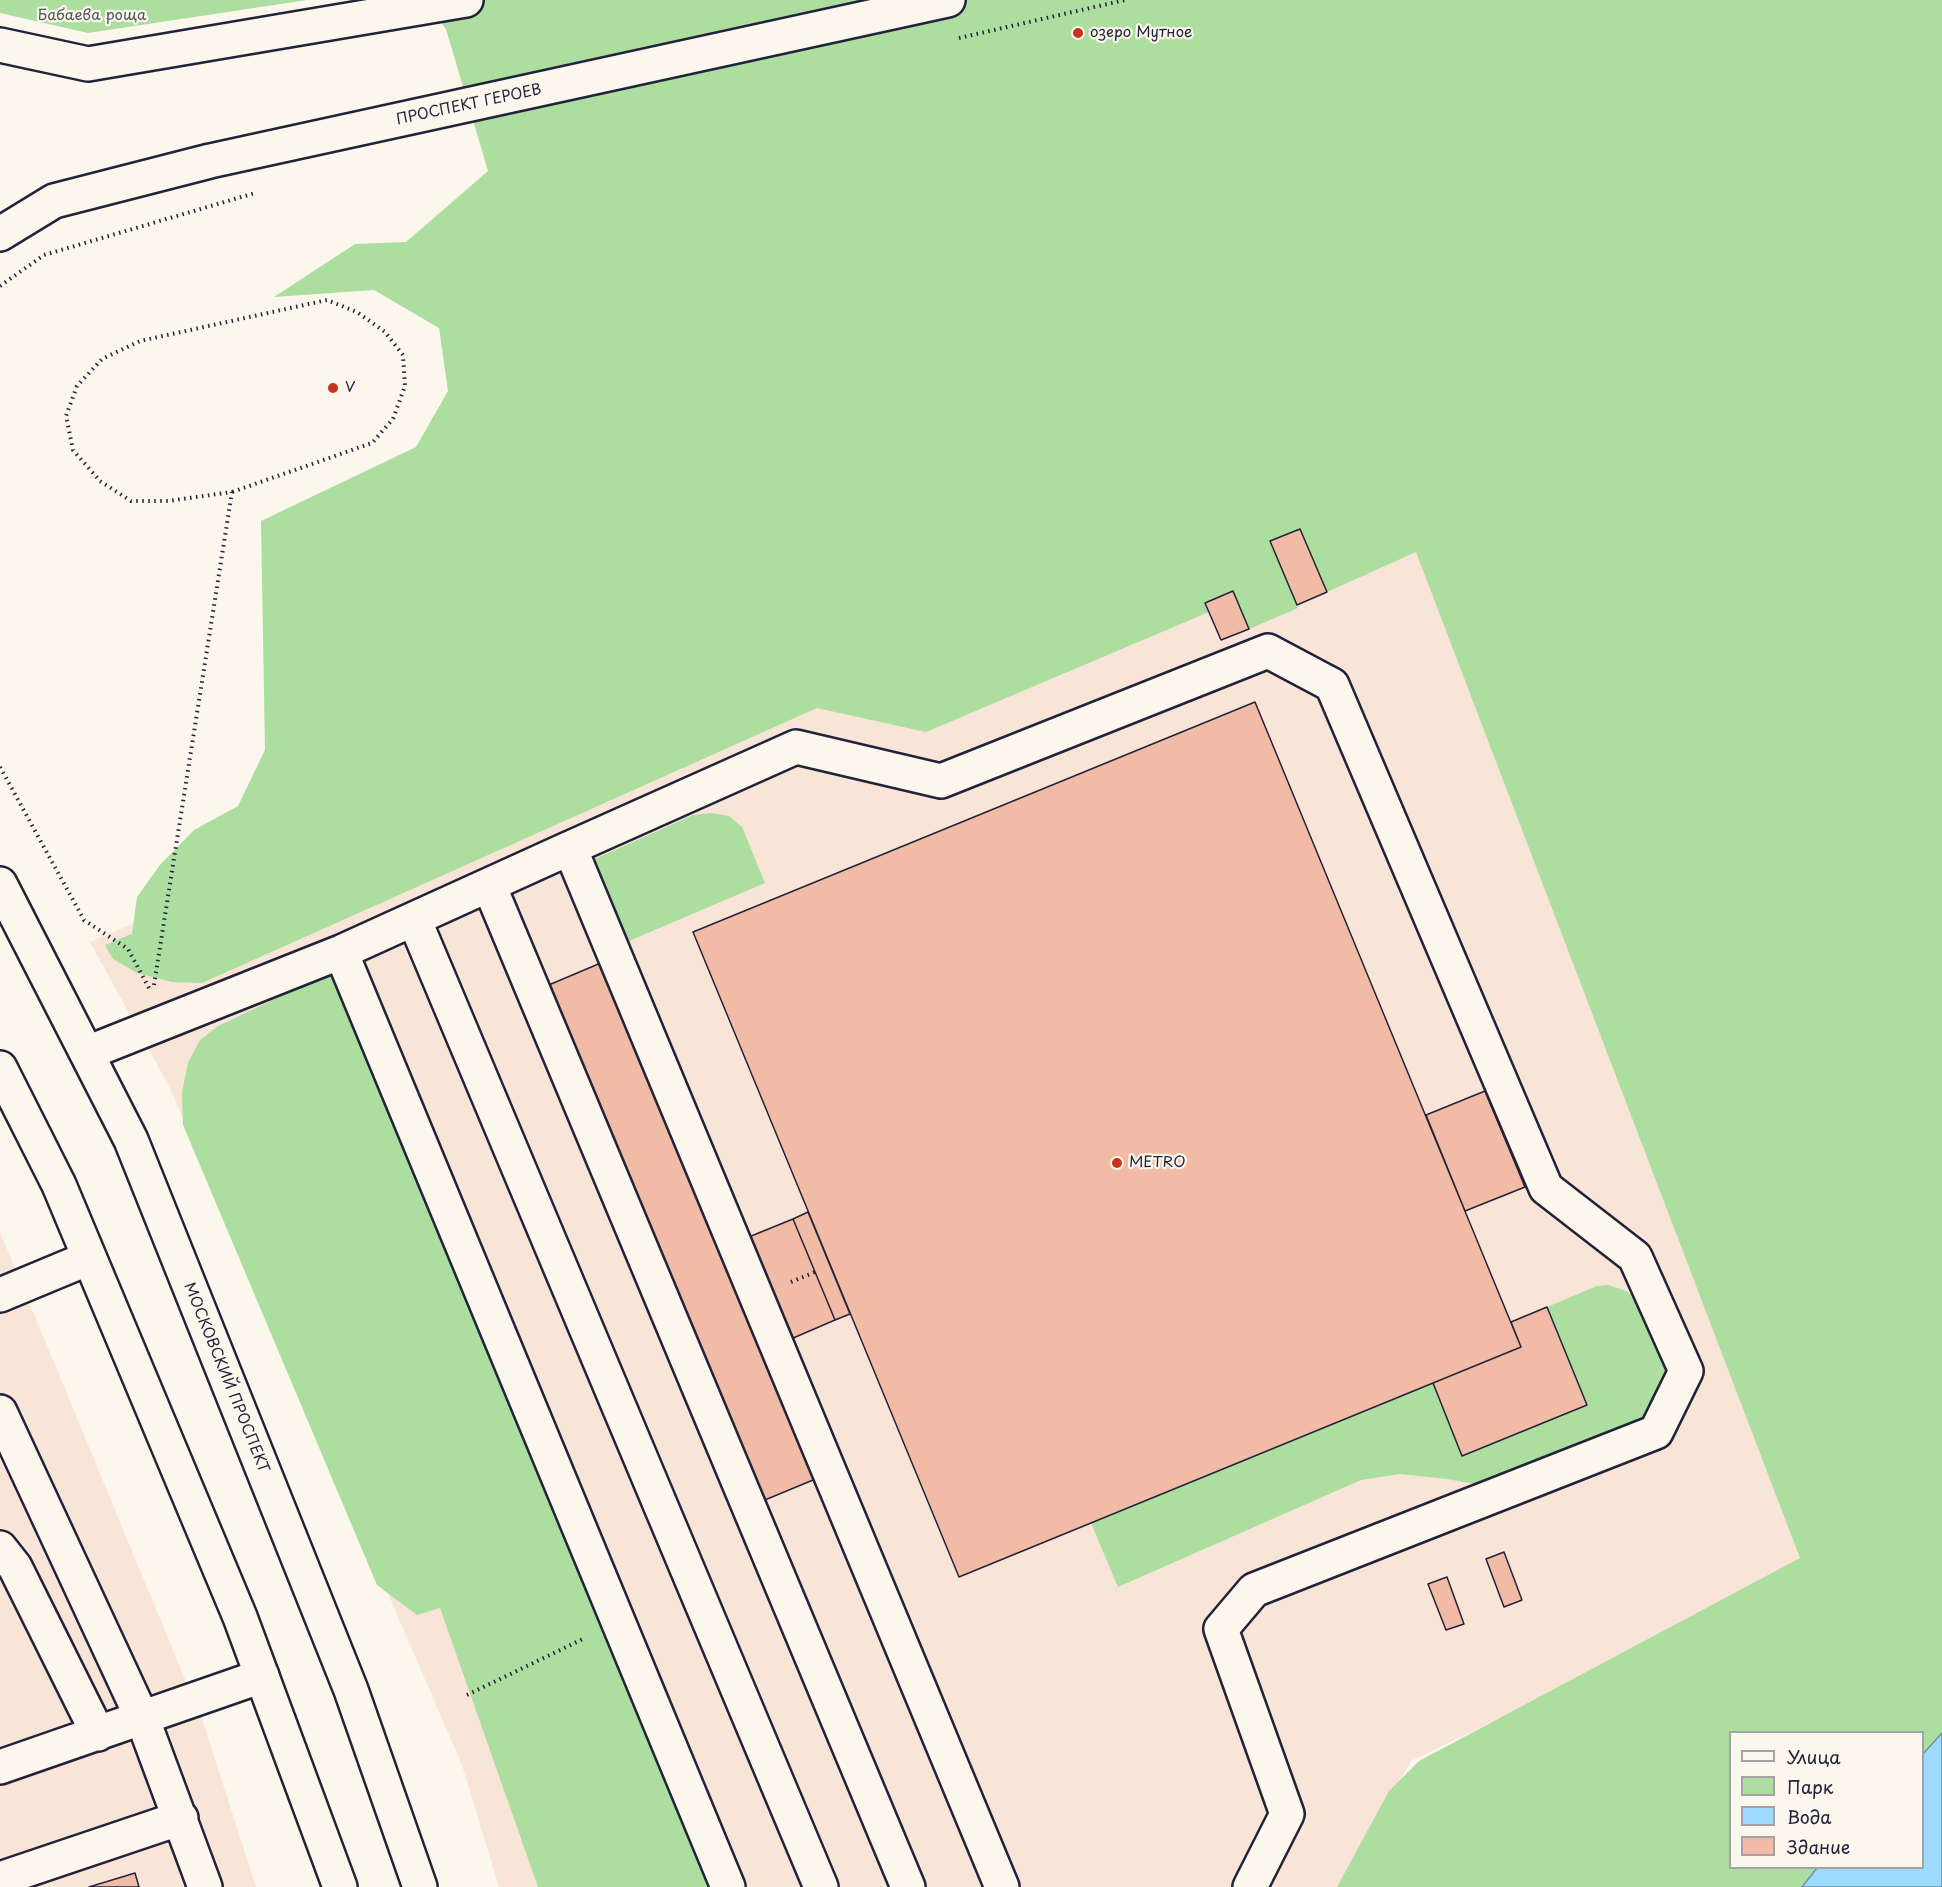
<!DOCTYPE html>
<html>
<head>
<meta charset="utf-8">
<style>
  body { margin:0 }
  #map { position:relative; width:1942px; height:1887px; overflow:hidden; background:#fbf7ec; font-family:"Playpen Sans",sans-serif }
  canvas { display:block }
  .legend { position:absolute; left:1729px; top:1731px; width:195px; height:138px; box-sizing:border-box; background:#fbf7ec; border:2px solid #a4a2a5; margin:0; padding:8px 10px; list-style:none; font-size:18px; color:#22223b }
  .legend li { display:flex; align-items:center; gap:12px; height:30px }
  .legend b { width:30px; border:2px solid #a4a2a5 }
</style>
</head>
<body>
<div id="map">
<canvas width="1942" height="1887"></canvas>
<ul class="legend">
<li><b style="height:8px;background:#fbf7ec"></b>Улица</li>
<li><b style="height:16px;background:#abde9f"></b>Парк</li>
<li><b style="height:16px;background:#9ed9ff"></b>Вода</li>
<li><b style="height:16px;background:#f1bba5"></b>Здание</li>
</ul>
</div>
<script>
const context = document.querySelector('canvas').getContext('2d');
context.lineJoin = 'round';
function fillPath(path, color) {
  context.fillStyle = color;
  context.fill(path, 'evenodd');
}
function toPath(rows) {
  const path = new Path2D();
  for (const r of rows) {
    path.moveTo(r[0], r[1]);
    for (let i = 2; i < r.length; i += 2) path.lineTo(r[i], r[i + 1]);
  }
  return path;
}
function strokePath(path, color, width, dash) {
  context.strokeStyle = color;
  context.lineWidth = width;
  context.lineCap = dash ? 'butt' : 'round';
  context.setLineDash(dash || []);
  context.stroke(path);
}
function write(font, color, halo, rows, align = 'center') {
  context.font = font + ' "Playpen Sans",sans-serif';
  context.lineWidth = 4.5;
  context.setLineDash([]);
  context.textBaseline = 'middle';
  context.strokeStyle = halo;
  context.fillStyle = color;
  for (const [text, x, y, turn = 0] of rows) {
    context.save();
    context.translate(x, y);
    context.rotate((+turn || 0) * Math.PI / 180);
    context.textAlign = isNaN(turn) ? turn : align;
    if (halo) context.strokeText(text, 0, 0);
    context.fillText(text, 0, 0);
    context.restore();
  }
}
fillPath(toPath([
  [1359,400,1812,1567,1411,1761,1340,1887,499,1887,462,1765,169,1086,90,942],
  [0,1232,204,1725,256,1887,0,1887]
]), '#f8e5d7');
fillPath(toPath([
  [0,0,307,0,88,33,0,13],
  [424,0,1942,0,1942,1733,1923,1754,1922,1732,1730,1732,1730,1868,1817,1868,1802,1887,1337,1887,1389,1791,1419,1761,1800,1558,1416,552,1327,592,1300,529,1270,541,1298,608,1249,629,1233,591,1205,603,1209,612,926,732,817,708,202,983,172,982,137,973,113,959,105,945,132,934,137,897,160,865,194,830,238,806,265,750,261,521,416,447,448,391,439,328,374,290,274,297,355,244,406,242,488,171,446,29],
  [711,813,729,816,742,827,765,883,629,941,595,859,693,815],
  [330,973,714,1887,538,1887,440,1608,417,1615,377,1585,183,1125,182,1092,188,1063,200,1040,218,1026],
  [1608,1285,1626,1291,1638,1300,1666,1365,1670,1385,1660,1406,1641,1422,1486,1486,1447,1479,1400,1474,1361,1480,1118,1587,1091,1523,1433,1383,1463,1456,1587,1405,1547,1307,1597,1286]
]), '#abde9f');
const water = toPath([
  [1942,1733,1942,1887,1802,1887,1817,1868,1922,1868,1923,1754,1942,1733]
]);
fillPath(water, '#9ed9ff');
strokePath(water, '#6c90b1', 1.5);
const building = toPath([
  [1300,529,1327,592,1297,605,1270,541,1300,529],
  [1233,591,1249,629,1221,640,1205,603,1233,591],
  [1255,702,1521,1347,959,1577,693,932,1255,702],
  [615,957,830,1473,760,1502,544,987,615,957],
  [1485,1091,1525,1187,1465,1211,1426,1115,1485,1091],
  [808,1212,850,1314,835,1320,793,1219,808,1212],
  [793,1219,835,1320,777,1345,734,1243,793,1219],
  [1547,1307,1587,1405,1462,1456,1433,1383,1521,1347,1511,1322,1547,1307],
  [1504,1552,1522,1600,1504,1607,1486,1559,1504,1552],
  [1447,1577,1464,1624,1446,1630,1428,1584,1447,1577],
  [135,1873,139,1887,89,1887,135,1873]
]);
fillPath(building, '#f1bba5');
strokePath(building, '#22223b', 1.5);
const minor = toPath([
  [570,848,796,747,941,781,1268,651,1332,685,1546,1188,1635,1257,1686,1371,1656,1432,1254,1590,1221,1629,1287,1814,1250,1887],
  [489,885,908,1887],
  [414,919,821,1887],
  [341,952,728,1887],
  [87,1053,341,952,570,848,1002,1887],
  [0,1295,89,1258],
  [0,1412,143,1720,205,1887],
  [0,1548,15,1567,98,1734],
  [0,1767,262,1676],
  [0,1879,181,1818]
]);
const major = toPath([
  [0,45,88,64,466,0],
  [0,234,54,201,210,161,948,0],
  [0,884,131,1140,351,1690,420,1887],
  [0,1068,59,1185,240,1617,340,1887]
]);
strokePath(minor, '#22223b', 38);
strokePath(major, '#22223b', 38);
strokePath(toPath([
  [959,38,1125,0],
  [0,286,44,255,255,193],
  [0,767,84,920,128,949,149,988],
  [154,985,232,492,168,501,131,501,100,481,73,450,66,416,77,386,102,359,140,341,327,300,357,312,385,332,403,355,405,386,393,419,372,443,232,492],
  [791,1282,815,1272],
  [467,1695,585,1638]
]), '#22223b', 4, [1.5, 4.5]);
strokePath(minor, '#fbf7ec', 33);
strokePath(major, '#fbf7ec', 33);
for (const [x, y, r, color] of [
  [1078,33,6,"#c8321e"],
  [333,388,6,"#c8321e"],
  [1117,1163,6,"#c8321e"]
]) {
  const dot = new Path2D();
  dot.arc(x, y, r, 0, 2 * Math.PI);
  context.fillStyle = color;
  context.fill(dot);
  strokePath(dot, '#fbf7ec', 2);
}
write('15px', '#4b5a59', '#fbf7ec', [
  ["Бабаева роща",92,16]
]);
write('15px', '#22223b', '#fbf7ec', [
  ["озеро Мутное",1090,33],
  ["V",345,388],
  ["METRO",1129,1163]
], 'left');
write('15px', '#22223b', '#fbf7ec', [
  ["ПРОСПЕКТ ГЕРОЕВ",469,105,-12],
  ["МОСКОВСКИЙ ПРОСПЕКТ",226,1378,68]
]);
</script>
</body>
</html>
